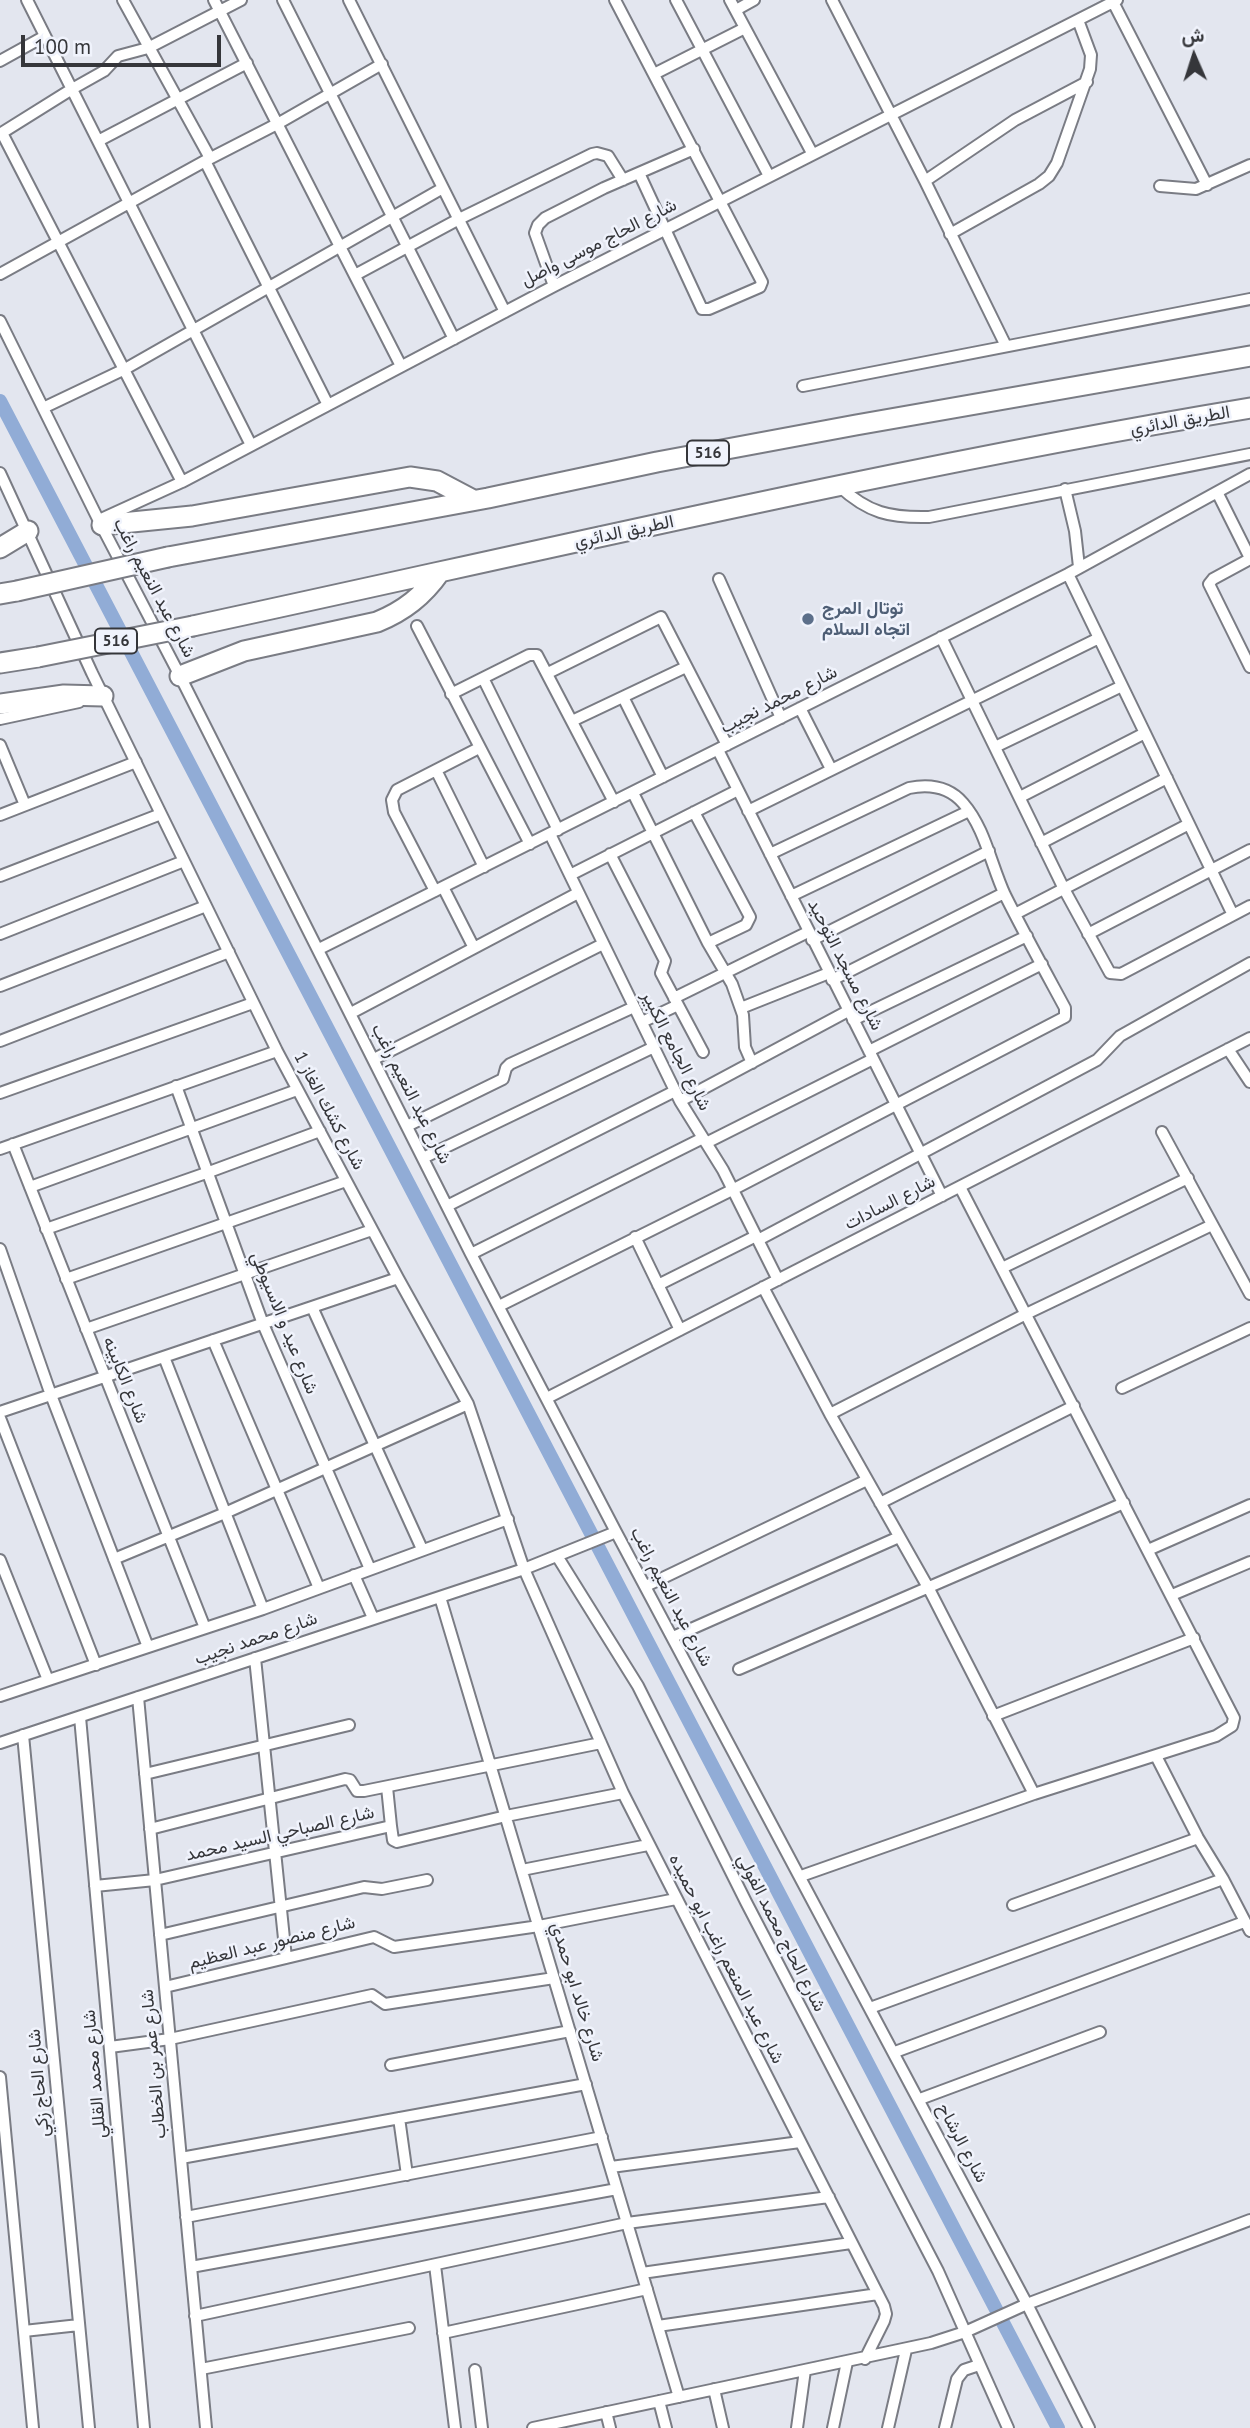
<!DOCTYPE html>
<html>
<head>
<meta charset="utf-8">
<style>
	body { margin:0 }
	#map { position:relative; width:1250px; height:2428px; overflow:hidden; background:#e3e6ef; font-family:"PT Sans",Vazirmatn,sans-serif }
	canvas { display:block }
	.north { position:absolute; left:1159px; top:21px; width:70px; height:70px; -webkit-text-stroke:5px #f0f3fc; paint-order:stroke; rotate:357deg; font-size:19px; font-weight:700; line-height:28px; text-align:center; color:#35363a }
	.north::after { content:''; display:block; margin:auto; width:24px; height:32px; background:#35363a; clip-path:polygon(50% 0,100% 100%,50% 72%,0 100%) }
	.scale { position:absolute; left:21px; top:35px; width:200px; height:32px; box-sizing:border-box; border:4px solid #35363a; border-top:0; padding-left:9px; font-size:21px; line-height:24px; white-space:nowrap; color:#35363a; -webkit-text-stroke:5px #f0f3fc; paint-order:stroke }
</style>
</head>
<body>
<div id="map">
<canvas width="1250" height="2428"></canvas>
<div class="north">ش</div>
<div class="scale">100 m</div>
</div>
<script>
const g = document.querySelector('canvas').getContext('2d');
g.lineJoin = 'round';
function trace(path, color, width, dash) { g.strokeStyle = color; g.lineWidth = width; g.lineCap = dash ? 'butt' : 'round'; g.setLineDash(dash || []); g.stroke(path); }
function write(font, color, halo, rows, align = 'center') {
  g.font = font + ' "PT Sans",Vazirmatn,sans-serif'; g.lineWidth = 5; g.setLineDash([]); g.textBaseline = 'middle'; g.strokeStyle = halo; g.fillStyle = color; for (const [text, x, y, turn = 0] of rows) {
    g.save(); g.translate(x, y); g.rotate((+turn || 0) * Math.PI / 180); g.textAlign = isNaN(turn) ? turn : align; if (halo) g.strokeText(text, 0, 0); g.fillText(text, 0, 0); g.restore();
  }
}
trace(new Path2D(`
	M 0,401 L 1058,2428`), '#91acd6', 14);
const street = new Path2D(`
	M 27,0 L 251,445
	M 123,0 L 210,158
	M 214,0 L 401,366
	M 283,0 L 454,339
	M 349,0 L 505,312
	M 615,0 L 762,282 L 760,287 L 709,309 L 702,309 L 639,173
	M 676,0 L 769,176
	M 730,0 L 812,153
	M 832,0 L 925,181 L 1006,346
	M 1113,2 L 1207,185
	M 736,10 L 754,0
	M 0,61 L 45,36
	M 654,74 L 745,28
	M 2,133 L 182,482
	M 0,134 L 72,89 L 104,71 L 118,56 L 148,48 L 241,0
	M 98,141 L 247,63
	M 205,161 L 328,405
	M 925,181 L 1015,120 L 1087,82
	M 1160,186 L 1196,189 L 1250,165
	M 950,234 L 1039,184 L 1049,176 L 1057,163 L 1090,69 L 1091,55 L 1078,20
	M 0,274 L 205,161 L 279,123 L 382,64
	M 355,275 L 459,219 L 592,154 L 597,153 L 608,156 L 623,180
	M 554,286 L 535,233 L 538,225 L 545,218 L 604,188 L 694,149
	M 0,321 L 99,521 L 180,676 L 471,1254 L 616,1532 L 1027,2304 L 1089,2428
	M 803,386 L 1250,299
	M 43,408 L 125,369 L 443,188
	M 0,473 L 92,673 L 277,1051 L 398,1278 L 468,1404 L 524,1569 L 623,1793 L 884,2306 L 886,2314 L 884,2321 L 865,2359
	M 839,486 C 868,513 890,518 929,517 L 1250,454
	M 1065,489 L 1075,531 L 1079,567
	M 1217,492 L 1250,558
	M 101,519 L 182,482 L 554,286 L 1117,0
	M 1250,559 L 1213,579 L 1209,584 L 1250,667
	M 1068,574 L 1233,915
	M 719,579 L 781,718
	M 417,626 L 530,844
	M 941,637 L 1064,889 L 1110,973 L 1121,974 L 1250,906
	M 548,673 L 661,617 L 727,745
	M 483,678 L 558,830
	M 451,694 L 529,655 L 537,655 L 614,802
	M 623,697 L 663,777
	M 800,708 L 831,769
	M 0,719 L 79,702
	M 572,721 L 686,667
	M 0,745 L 25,805
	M 995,747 L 1122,686
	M 718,750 L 942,1196
	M 436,770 L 484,867
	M 633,793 L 708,943 L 732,984 L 743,1015 L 745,1047 L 752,1063
	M 1020,797 L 1145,733
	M 748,811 L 1099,638
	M 694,812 L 750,917 L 746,925 L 708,943
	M 0,815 L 136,762
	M 550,834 L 680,1101 L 723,1170 L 778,1280
	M 1041,843 L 1167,778
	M 610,854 L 665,961 L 661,973 L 703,1052
	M 570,875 L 738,790
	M 0,876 L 161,814
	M 443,887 L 474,948
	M 435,891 L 394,812 L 392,800 L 397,790 L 479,748
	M 791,896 L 969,811
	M 1015,914 L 1189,824
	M 0,934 L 184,861
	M 1088,934 L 1250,850
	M 812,940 L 989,851
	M 319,949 L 1068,574 L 1250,474
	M 832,980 L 1004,893
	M 0,986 L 206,906
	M 674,998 L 808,932
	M 741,1008 L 829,973
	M 351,1013 L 578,893
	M 853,1020 L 1027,936
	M 642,1022 L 678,1005
	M 0,1041 L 229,952
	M 1228,1049 L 1250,1082
	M 869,1051 L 1042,964
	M 374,1059 L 603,944
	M 176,1086 L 263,1324 L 370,1569
	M 0,1093 L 253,1003
	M 680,1101 L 848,1011
	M 407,1126 L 503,1079 L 506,1068 L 510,1064 L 634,1007
	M 1162,1132 L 1250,1294
	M 706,1143 L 873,1059
	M 13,1144 L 205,1628
	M 0,1149 L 277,1051
	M 423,1158 L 654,1047
	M 30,1187 L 297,1090
	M 447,1206 L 675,1091
	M 46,1229 L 209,1172 L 320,1131
	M 635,1237 L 680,1330
	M 758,1240 L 1097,1060 L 1120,1036 L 1250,963
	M 0,1249 L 51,1395 L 148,1647
	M 471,1254 L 703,1138
	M 1002,1268 L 1188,1178
	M 66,1279 L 346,1181
	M 658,1285 L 756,1236
	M 763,1287 L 830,1414 L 929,1589 L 1034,1794
	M 499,1306 L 734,1189 L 1065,1017 L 1065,1008 C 1045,971 1024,933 1005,895 C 991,865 985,828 963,803 C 949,787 929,784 909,788 L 770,854
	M 312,1307 L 422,1549
	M 86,1329 L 372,1230
	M 213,1340 L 319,1588
	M 164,1357 L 263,1609
	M 1122,1388 L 1250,1328
	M 547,1398 L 1250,1038
	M 0,1412 L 398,1278
	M 830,1414 L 1026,1314 L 1212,1225
	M 0,1418 L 96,1665
	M 880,1503 L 1074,1406
	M 1148,1550 L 1250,1505
	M 557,1556 L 638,1686 L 746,1902 L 938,2271 L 1008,2428
	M 114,1559 L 225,1513 L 468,1404
	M 0,1560 L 48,1680
	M 354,1575 L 373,1618
	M 646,1586 L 867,1480
	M 1172,1595 L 1250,1562
	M 440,1597 L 679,2397
	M 673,1637 L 899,1537
	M 255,1658 L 286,1958
	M 739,1669 L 1124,1503
	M 0,1696 L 263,1609 L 508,1519
	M 138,1697 L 206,2428
	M 993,1716 L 1194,1638
	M 80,1717 L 144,2428
	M 23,1735 L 89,2428
	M 0,1743 L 524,1569 L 616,1532
	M 1156,1756 L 1198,1838 L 1223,1879 L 1250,1931
	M 145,1774 L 349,1725
	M 387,1787 L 391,1826
	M 150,1829 L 345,1779 L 350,1780 L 357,1791 L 364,1791 L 601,1743
	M 522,1870 L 648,1845
	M 801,1876 L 1034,1794 L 1216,1736 L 1232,1726 L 1234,1718 L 960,1187
	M 95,1886 L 155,1880 L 391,1826 L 393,1840 L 397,1842 L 506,1816 L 623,1793
	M 1013,1905 L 1198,1838
	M 160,1935 L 364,1887 L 382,1889 L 427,1880
	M 165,1987 L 374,1937 L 394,1947 L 539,1926 L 676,1899
	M 870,2008 L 1223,1879
	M 110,2047 L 170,2039 L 372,1995 L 385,2004 L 554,1978
	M 895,2052 L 1244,1922
	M 391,2065 L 570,2031
	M 0,2077 L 33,2428
	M 920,2099 L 1100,2032
	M 399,2118 L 407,2175
	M 181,2158 L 586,2084
	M 611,2167 L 800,2142
	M 186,2217 L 602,2137
	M 435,2265 L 455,2428
	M 191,2267 L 617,2189
	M 642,2273 L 851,2243
	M 195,2316 L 627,2223 L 829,2197
	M 658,2326 L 878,2294
	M 24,2331 L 79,2325
	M 443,2333 L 647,2289
	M 201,2369 L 409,2328
	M 475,2370 L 482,2428
	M 714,2389 L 723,2428
	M 659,2401 L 666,2428
	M 606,2412 L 610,2428
	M 533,2428 L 931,2343 L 965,2332 L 1027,2304 L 1250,2220
	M 797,2428 L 805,2370
	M 833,2428 L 847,2362
	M 888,2428 L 906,2350
	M 945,2428 L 957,2379 L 964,2370 L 979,2365`);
const highway = new Path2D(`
	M 102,525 L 192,516 L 410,477 L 437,481 L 473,500
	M 0,548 L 28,531
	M 168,557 L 488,498 L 657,462 L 856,425 L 1250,356
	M 0,594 L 17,591
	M 193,626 C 545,550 895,467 1250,408
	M 0,663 L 38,657
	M 180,676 L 244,651 L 377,622 C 404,611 423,596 440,572
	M 0,704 L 64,695 L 103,696`);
trace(street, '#7a7c84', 14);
trace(highway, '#7a7c84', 23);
trace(street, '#fff', 10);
trace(highway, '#fff', 19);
const highwayBridge = new Path2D(`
	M 17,591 L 168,557
	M 38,657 L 193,626`);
trace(highwayBridge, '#7a7c84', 23, []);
trace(highwayBridge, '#fff', 19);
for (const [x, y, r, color] of [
	[808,619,7,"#5c6f8a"]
]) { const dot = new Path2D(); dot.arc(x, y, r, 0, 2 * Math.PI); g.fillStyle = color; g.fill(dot); trace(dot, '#f0f3fc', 2.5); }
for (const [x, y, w] of [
	[708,453,42],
	[116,641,42]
]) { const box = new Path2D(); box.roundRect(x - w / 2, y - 12.5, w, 25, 5); g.fillStyle = '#f0f3fc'; g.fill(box); trace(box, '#35363a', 2); }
write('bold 16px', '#35363a', null, [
	["516",708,453],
	["516",116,641]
]);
write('18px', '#35363a', '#f0f3fc', [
	["شارع الحاج موسى واصل",599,243,-27],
	["الطريق الدائري",1180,421,-10],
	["الطريق الدائري",624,532,-12],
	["شارع عبد النعيم راغب",154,588,62],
	["شارع محمد نجيب",779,700,-27],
	["شارع مسجد التوحيد",845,965,63],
	["شارع الجامع الكبير",676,1051,63],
	["شارع عبد النعيم راغب",411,1094,63],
	["شارع كشك الغاز 1",329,1111,62],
	["شارع السادات",890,1203,-27],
	["شارع عيد و الاسيوطي",284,1323,68],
	["شارع الكابينه",125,1380,68],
	["شارع عبد النعيم راغب",671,1597,62],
	["شارع محمد نجيب",256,1639,-19],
	["شارع الصباحي السيد محمد",280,1834,-13],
	["شارع الحاج محمد الفولي",781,1933,63],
	["شارع منصور عبد العظيم",272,1943,-14],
	["شارع عبد المنعم راغب ابو حميده",726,1959,63],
	["شارع خالد ابو حمدي",577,1992,73],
	["شارع عمر بن الخطاب",154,2064,-95],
	["شارع محمد القللي",95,2074,-95],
	["شارع الحاج زكي",39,2083,-95],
	["شارع الرشاح",962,2143,62]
]);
write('bold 18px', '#4e5e75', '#f0f3fc', [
	["توتال المرج",822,609],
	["اتجاه السلام",822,630]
], 'left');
</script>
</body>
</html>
